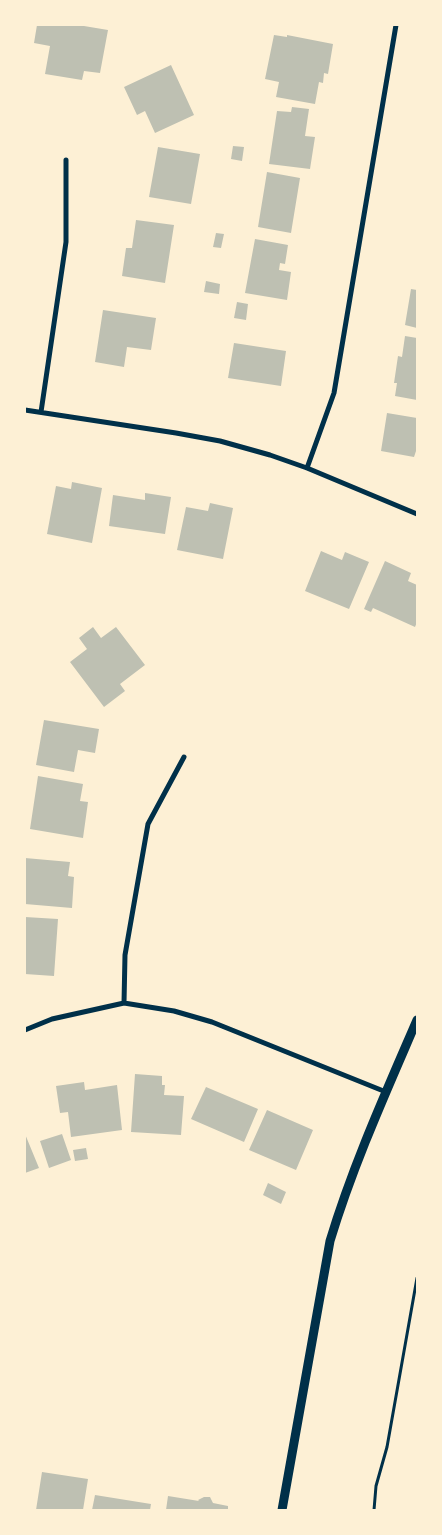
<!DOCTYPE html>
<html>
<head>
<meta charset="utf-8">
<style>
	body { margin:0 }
	#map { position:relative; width:442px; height:1535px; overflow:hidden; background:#fdf0d5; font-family:Mulish,sans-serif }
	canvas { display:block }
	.frame { position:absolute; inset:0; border:26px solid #fdf0d5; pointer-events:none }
</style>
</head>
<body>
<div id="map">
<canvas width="442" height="1535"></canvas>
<div class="frame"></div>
</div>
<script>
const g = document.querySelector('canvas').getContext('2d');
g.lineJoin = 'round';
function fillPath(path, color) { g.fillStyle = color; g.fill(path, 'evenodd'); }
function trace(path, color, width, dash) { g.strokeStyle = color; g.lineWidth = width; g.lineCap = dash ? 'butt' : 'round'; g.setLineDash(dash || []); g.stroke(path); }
fillPath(new Path2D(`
	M 37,25 L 78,25 L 108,30 L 100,73 L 84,71 L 82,80 L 45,74 L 50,46 L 34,43 Z
	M 274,35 L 287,37 L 287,35 L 333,44 L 328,74 L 324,73 L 323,83 L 319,82 L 315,104 L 276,97 L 279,82 L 265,79 Z
	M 171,65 L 194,115 L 155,133 L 145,111 L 137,115 L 124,87 Z
	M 292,107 L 309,109 L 305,136 L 315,137 L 310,169 L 269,164 L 277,111 L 291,112 Z
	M 233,146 L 244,147 L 242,161 L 231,159 Z
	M 158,147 L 200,154 L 191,204 L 149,197 Z
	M 267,172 L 300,178 L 291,233 L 258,227 Z
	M 136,220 L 174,225 L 165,283 L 122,276 L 126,248 L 132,248 Z
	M 216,233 L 224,234 L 221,248 L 213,247 Z
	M 255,239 L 288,245 L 285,264 L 280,263 L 279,270 L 291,272 L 287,300 L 245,293 Z
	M 206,281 L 220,284 L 219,294 L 204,292 Z
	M 411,289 L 417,290 L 417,328 L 405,325 Z
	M 237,302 L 248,304 L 246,320 L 234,318 Z
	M 103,310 L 156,318 L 151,350 L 127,347 L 124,367 L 95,362 Z
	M 405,336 L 417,338 L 417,400 L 395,396 L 397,383 L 394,383 L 398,356 L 402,357 Z
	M 234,343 L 286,351 L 281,386 L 228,378 Z
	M 387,413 L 417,418 L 417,448 L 414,457 L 381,451 Z
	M 72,482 L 102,488 L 92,543 L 47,534 L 56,486 L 71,489 Z
	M 145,493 L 171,497 L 165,534 L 109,526 L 113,495 L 145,500 Z
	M 210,503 L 233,508 L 223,559 L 177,550 L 186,507 L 208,511 Z
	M 321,551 L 342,560 L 345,552 L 369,562 L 349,609 L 305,591 Z
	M 385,561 L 411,573 L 408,581 L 417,585 L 417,622 L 415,627 L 373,608 L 371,612 L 364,609 Z
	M 93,627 L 101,638 L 116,627 L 145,665 L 120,684 L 125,691 L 104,707 L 70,662 L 87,649 L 79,638 Z
	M 44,720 L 99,729 L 95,753 L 78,750 L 74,772 L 36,765 Z
	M 38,776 L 83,784 L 80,801 L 88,802 L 83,838 L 30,829 Z
	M 25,858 L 70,862 L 68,876 L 74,877 L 72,908 L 25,904 Z
	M 25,917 L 58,919 L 54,976 L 25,974 Z
	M 135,1074 L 162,1076 L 162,1085 L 165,1085 L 164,1095 L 184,1096 L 181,1135 L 131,1132 Z
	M 84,1082 L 85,1090 L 117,1085 L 122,1130 L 71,1137 L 68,1112 L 60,1113 L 56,1086 Z
	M 206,1087 L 258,1109 L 244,1142 L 191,1119 Z
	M 267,1110 L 313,1130 L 296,1170 L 249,1150 Z
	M 25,1134 L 39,1168 L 25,1173 Z
	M 62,1134 L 71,1160 L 49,1168 L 40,1141 Z
	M 86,1148 L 88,1159 L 75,1161 L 73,1150 Z
	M 268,1183 L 286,1192 L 281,1204 L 263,1195 Z
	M 42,1472 L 88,1479 L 83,1510 L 36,1510 Z
	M 95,1495 L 151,1504 L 150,1510 L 92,1510 Z
	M 168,1496 L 199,1501 L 198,1500 L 204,1497 L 210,1497 L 213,1503 L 228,1506 L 228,1510 L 166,1510 Z`), '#bec0b2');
trace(new Path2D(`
	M 374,1510 L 376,1486 L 387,1447 L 417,1278`), '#003049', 3);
trace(new Path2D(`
	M 25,410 L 176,433 L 220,441 L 270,455 L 307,468 L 417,514
	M 41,412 L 66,242 L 66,160
	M 307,468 L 334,393 L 396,25
	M 124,1003 L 125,955 L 148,824 L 184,757
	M 25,1030 L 52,1019 L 124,1003 L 174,1011 L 212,1022 L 386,1092`), '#003049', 5);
trace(new Path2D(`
	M 282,1510 L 330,1241 C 353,1165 386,1092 417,1020`), '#003049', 9);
</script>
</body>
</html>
